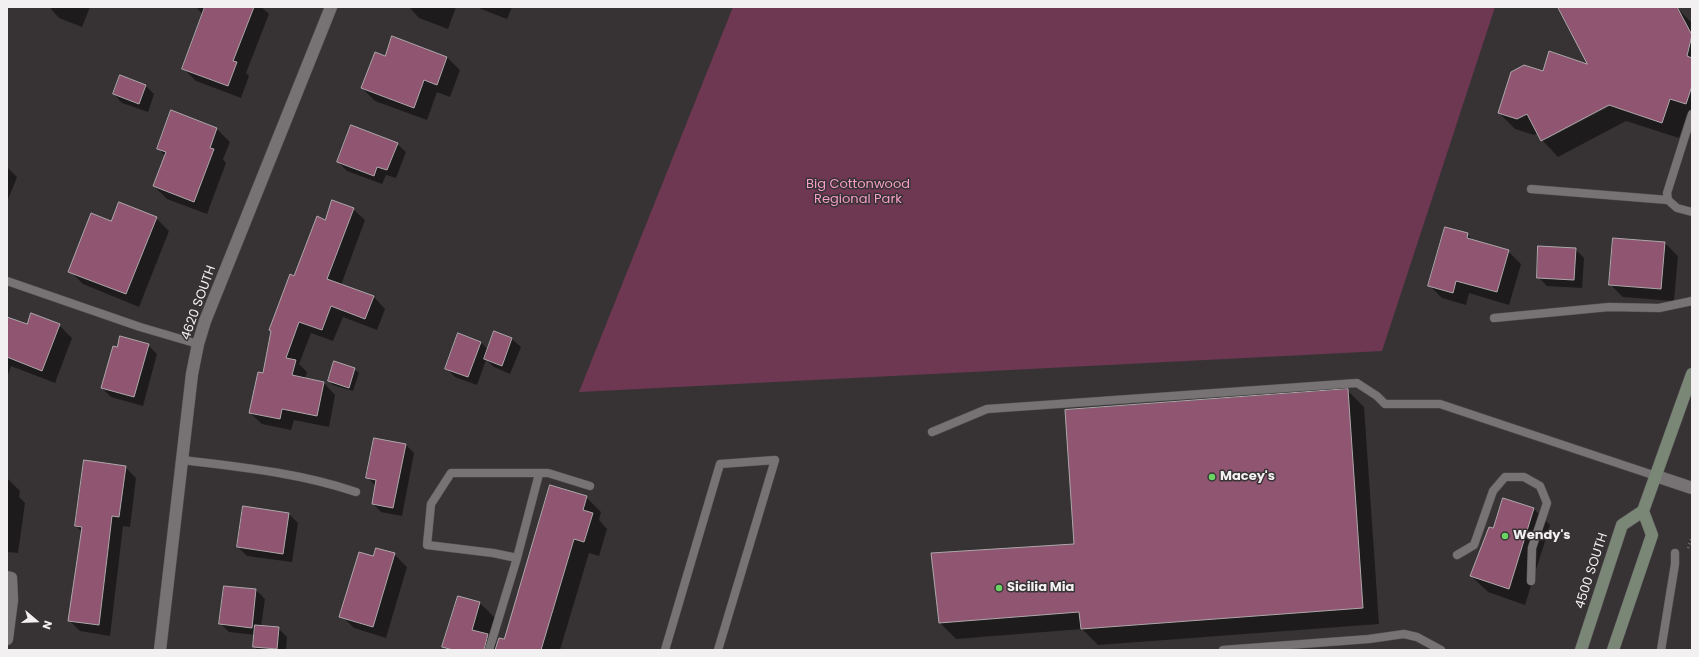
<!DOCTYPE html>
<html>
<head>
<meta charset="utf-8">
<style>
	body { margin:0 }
	#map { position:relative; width:1699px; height:657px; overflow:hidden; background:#373335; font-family:Poppins,sans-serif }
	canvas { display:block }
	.frame { position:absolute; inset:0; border:8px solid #f3f0f1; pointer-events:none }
	.north { position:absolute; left:16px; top:601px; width:40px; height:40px; -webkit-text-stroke:3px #373335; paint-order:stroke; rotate:109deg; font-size:11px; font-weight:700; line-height:16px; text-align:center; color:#f3f0f1 }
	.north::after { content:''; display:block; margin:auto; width:14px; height:18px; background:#f3f0f1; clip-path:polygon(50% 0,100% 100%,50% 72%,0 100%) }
</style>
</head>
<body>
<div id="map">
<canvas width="1699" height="657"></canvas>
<div class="frame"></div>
<div class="north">N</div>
</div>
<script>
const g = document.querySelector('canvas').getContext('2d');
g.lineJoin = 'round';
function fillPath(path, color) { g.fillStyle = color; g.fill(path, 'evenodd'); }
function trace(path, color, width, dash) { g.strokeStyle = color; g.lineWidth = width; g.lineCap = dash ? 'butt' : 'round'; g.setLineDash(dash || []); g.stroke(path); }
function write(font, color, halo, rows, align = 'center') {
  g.font = font + ' Poppins,sans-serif'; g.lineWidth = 3; g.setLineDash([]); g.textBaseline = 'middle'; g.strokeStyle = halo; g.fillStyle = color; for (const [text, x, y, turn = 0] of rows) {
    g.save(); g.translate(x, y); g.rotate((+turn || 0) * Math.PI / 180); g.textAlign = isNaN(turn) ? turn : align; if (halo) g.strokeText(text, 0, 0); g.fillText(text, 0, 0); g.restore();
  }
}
fillPath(new Path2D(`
	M 733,7 L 1495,7 L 1382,351 L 579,392 Z`), '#6e3853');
fillPath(new Path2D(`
	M 52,7 L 90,7 L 82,27 L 59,18 L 51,9 Z
	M 196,7 L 261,7 L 269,14 L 246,73 L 249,76 L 241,98 L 196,81 L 183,68 L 203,15 Z
	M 409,7 L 456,7 L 448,29 L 419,18 Z
	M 476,7 L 512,7 L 507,19 Z
	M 1559,7 L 1674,7 L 1677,8 L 1692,23 L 1692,116 L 1687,114 L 1679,138 L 1626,121 L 1558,157 L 1542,140 L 1538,133 L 1534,135 L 1515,129 L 1499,113 L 1543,73 L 1589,66 ZM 1613,102 L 1614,104 L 1547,139 L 1547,137 Z
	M 393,37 L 447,57 L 460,70 L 450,97 L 437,92 L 427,120 L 375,101 L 362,88 L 385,57 Z
	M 145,85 L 154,94 L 148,112 L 122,103 L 114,94 Z
	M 172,112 L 217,129 L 230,142 L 223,159 L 226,163 L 207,214 L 167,199 L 154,186 L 165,156 L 158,148 Z
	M 397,144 L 406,152 L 396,178 L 386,175 L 382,184 L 347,171 L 338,162 Z
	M 7,167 L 17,177 L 7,202 Z
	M 353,209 L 365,220 L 341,285 L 374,297 L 385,309 L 377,330 L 343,317 L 333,341 L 311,333 L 299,364 L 307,372 L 305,379 L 324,383 L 335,395 L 329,427 L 294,420 L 291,430 L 262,424 L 250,413 L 295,277 L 326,221 Z
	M 156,218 L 169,231 L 139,307 L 83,284 L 70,271 Z
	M 1467,234 L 1474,241 L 1508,251 L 1521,264 L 1509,305 L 1469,293 L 1466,305 L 1442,298 L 1429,285 Z
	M 1665,243 L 1678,256 L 1674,301 L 1623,297 L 1610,284 Z
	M 1575,249 L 1584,258 L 1582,288 L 1547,286 L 1538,277 Z
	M 7,323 L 59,325 L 72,338 L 55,383 L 11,366 L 7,378 Z
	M 495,332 L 512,339 L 521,347 L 510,374 L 494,367 L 486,360 L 477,385 L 455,377 L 446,368 L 481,342 L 488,350 Z
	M 148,345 L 157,354 L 143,406 L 111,397 L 102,388 L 118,348 Z
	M 354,369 L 359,373 L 353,391 L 333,385 L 329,381 Z
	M 1347,390 L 1364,407 L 1379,624 L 1098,645 L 1082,629 L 956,639 L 940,623 Z
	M 406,445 L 414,453 L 402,516 L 381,512 L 373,504 L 376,486 L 367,477 Z
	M 125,467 L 136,478 L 130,527 L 123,526 L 110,636 L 80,631 L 69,620 L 82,532 L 76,526 Z
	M 7,478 L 20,491 L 19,497 L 25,503 L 18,553 L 7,552 Z
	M 586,497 L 601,512 L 599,520 L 607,529 L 599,556 L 589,553 L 560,650 L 447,650 L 443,646 L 459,597 L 480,603 L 495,618 L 489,637 L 497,645 L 505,641 Z
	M 244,507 L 289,514 L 298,523 L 292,562 L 247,556 L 238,547 Z
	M 1534,509 L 1550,525 L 1525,605 L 1488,592 L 1471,576 L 1493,529 Z
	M 394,554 L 407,567 L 386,638 L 354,628 L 341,615 L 374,557 Z
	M 225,587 L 256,590 L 265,599 L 261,626 L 278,628 L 287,637 L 286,650 L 257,650 L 254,646 L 255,635 L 229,632 L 220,623 Z`), '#0007');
const building = new Path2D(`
	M 205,7 L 254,7 L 233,61 L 237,62 L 228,86 L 182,69 Z
	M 1558,7 L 1677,7 L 1692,35 L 1687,56 L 1692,58 L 1692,86 L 1686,104 L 1670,99 L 1662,123 L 1609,105 L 1541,141 L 1527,114 L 1517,119 L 1498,113 L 1511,72 L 1524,65 L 1543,71 L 1549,51 L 1587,64 Z
	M 392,36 L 447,57 L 437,85 L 424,80 L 414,108 L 361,88 L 375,52 L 385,56 Z
	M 120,75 L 146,85 L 139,104 L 113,94 Z
	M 171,110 L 217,128 L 210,148 L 214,149 L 194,202 L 153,186 L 166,152 L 157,149 Z
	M 351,125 L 398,143 L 387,170 L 377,167 L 374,176 L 337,162 Z
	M 332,200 L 354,208 L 327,279 L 374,296 L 365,319 L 331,306 L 322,330 L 299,322 L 286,358 L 296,360 L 292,375 L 324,382 L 317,416 L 282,409 L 280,419 L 249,413 L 258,372 L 263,373 L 271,331 L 269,330 L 290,274 L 294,276 L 317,216 L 325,220 Z
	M 119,202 L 157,217 L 126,294 L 68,272 L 91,213 L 111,221 Z
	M 1445,227 L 1468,233 L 1467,238 L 1509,250 L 1497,292 L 1456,281 L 1453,293 L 1428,286 Z
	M 1613,238 L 1665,242 L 1661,289 L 1609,285 Z
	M 1538,246 L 1576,248 L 1574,280 L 1537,278 Z
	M 31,313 L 60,324 L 42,371 L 7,357 L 7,317 L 27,324 Z
	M 494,331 L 512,338 L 502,366 L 484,359 Z
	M 458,333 L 481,342 L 468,377 L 445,369 Z
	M 120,336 L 149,344 L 134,397 L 101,388 L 113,346 L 117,347 Z
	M 334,361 L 355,368 L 349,388 L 328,381 Z
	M 1348,389 L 1363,608 L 1081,629 L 1079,612 L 939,623 L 931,553 L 1074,544 L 1065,410 Z
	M 374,438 L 406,444 L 393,508 L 372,504 L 376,480 L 366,478 Z
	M 84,460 L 126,466 L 119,517 L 112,516 L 99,625 L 68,621 L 82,527 L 75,526 Z
	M 550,485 L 587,496 L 583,510 L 593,513 L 584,542 L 574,539 L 541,650 L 495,650 L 499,638 L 504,639 Z
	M 1503,498 L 1534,508 L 1509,589 L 1470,576 L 1489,527 L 1493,528 Z
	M 243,506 L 289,513 L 283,554 L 237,547 Z
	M 376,548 L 395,553 L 373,627 L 339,617 L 359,552 L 373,556 Z
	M 224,586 L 256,589 L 252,628 L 219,624 Z
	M 458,596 L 480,602 L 472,630 L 488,634 L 484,650 L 453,650 L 442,647 Z
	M 255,625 L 279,627 L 277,649 L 253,647 Z`);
fillPath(building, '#8f5571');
trace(building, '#ada8aa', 1);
const lane = new Path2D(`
	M 1692,114 L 1667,193 L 1668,200 L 1677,208 L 1692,212
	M 1531,189 L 1668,200
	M 7,281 L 140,327 L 198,344
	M 1494,318 L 1609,307 L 1659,308 L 1692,301
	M 932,432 L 987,409 L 1357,383 L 1377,396 L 1385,404 L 1440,404 L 1656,476
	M 182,460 C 241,467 300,473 356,492
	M 1457,555 L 1474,545 L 1493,491 L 1505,477 L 1524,477 L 1540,486 L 1547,503 L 1532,548 L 1531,581
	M 517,558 L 539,474
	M 489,650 L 517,558 L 493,553 L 427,545 L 431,504 L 451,473 L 548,473 L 590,486
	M 665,650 L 720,464 L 775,460 L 718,650
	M 1223,650 L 1369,639 L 1404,634 L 1417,637 L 1441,650
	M 1661,650 L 1675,564 L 1675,553`);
const street = new Path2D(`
	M 1656,476 L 1692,488
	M 7,577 L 11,578 L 12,600 L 7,639
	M 160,650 L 192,374 L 198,344 L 205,321 L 331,7`);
const secondary = new Path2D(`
	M 1581,650 L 1622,525 L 1643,511 L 1692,374
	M 1613,650 L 1652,535 L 1643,511`);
trace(lane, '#555254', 9);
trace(street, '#555254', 13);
trace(secondary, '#555254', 13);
trace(new Path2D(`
	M 1688,548 L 1692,537`), '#7a7778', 2.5, [1, 3]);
trace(lane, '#777374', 8);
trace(street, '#777374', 12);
trace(secondary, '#7a8776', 12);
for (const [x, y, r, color] of [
	[1212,477,4,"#6bd363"],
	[1505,536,4,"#6bd363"],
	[999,588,4,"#6bd363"]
]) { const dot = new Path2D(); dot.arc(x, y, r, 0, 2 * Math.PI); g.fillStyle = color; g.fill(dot); trace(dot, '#373335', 1.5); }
write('13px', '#f69ec8', '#373335', [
	["Big Cottonwood",858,185],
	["Regional Park",858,200]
]);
write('13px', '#f3f0f1', '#373335', [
	["4620 SOUTH",199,303,-70],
	["4500 SOUTH",1592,571,-72]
]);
write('bold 13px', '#f3f0f1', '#373335', [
	["Macey's",1220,477],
	["Wendy's",1513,536],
	["Sicilia Mia",1007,588]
], 'left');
</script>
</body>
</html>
